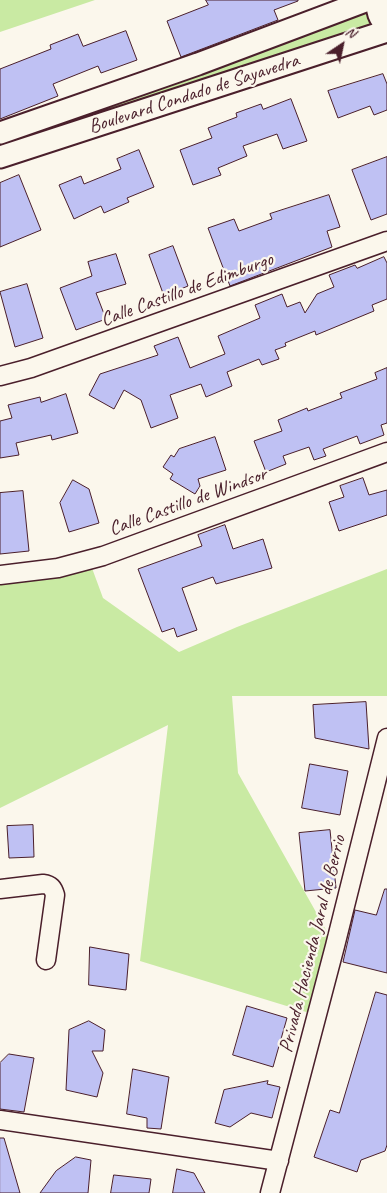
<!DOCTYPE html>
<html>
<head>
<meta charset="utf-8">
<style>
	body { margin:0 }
	#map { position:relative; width:387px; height:1193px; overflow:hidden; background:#fbf7ec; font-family:Caveat,sans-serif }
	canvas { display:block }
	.north { position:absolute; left:317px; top:20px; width:50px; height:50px; -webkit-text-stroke:4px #fbf7ec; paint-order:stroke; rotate:34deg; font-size:14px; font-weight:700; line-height:20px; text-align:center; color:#4a1f2b }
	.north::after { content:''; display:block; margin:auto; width:18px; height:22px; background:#4a1f2b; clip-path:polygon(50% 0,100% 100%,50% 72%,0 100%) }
</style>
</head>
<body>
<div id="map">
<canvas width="387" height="1193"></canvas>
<div class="north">N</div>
</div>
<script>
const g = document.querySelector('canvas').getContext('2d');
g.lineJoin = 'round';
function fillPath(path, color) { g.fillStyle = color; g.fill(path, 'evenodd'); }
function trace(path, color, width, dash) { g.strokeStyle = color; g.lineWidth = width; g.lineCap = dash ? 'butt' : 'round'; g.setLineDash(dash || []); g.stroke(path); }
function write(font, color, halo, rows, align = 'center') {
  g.font = font + ' Caveat,sans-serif'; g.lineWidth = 4.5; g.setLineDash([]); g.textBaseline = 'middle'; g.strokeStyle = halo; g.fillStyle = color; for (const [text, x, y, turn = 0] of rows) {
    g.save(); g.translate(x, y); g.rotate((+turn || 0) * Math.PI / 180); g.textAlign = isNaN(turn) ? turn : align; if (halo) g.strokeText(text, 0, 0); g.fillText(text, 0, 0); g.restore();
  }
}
fillPath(new Path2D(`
	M 0,0 L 95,0 L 0,32 Z
	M 368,0 L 387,31 L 0,157 L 0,133 Z
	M 89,560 L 103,598 L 179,652 L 237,627 L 387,569 L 387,696 L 232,696 L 238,773 L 335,946 L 316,1015 L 140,961 L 168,725 L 0,808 L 0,575 Z`), '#c9eaa3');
const building = new Path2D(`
	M 206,0 L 298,0 L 298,1 L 274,10 L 278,20 L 181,57 L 167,21 L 208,5 Z
	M 126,31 L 137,60 L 101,73 L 98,66 L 53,84 L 58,96 L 0,119 L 0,69 L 51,49 L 50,45 L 78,34 L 83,46 Z
	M 383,74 L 387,84 L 387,110 L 374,115 L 370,106 L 338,118 L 328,91 Z
	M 291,99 L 307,141 L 283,149 L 277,134 L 243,146 L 247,156 L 218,168 L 221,175 L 193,185 L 180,150 L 212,138 L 208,128 L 237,117 L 236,113 L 261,104 L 263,109 Z
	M 139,150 L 154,187 L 127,198 L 129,202 L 104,213 L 101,206 L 74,219 L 59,185 L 81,176 L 84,184 L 121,169 L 117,159 Z
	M 387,157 L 387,214 L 371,220 L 352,170 Z
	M 19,175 L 41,230 L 0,247 L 0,183 Z
	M 329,195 L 340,227 L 327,231 L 332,247 L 230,286 L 208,228 L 234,219 L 239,231 L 272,219 L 270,214 Z
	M 173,246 L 188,286 L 164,296 L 149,255 Z
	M 116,254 L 126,284 L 96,293 L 106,319 L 76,330 L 60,288 L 92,276 L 88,262 Z
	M 384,257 L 387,263 L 387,299 L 372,305 L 374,311 L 316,335 L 315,331 L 285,343 L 286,346 L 275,350 L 279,359 L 262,365 L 259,359 L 227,372 L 232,386 L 206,397 L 201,384 L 170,395 L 178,418 L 151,428 L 141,400 L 124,390 L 114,409 L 89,395 L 100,374 L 158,355 L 154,346 L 178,337 L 190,368 L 225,354 L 218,336 L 260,318 L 255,305 L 282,294 L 287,307 L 300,302 L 305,313 L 317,294 L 334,287 L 329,275 L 355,265 L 357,268 Z
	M 27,284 L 43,338 L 15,347 L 0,292 Z
	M 387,368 L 387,423 L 381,425 L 384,435 L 360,444 L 357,436 L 323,449 L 326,456 L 314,460 L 309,447 L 283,456 L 286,464 L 266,472 L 254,441 L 282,431 L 278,420 L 307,408 L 308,411 L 342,398 L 340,393 L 377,379 L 375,373 Z
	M 66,394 L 78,433 L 52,440 L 51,435 L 16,443 L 19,455 L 0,458 L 0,421 L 12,418 L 8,405 L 40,397 L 41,402 Z
	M 215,437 L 226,470 L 198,479 L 200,486 L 195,494 L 170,479 L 173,474 L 163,467 L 171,455 L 174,457 L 179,449 Z
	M 363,478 L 369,495 L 387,490 L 387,515 L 339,531 L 329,502 L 344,497 L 340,486 Z
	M 73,480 L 89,489 L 99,523 L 69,532 L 60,503 Z
	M 23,491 L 29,551 L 0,554 L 0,493 Z
	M 225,525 L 233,549 L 263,539 L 272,568 L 216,584 L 213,577 L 182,588 L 197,630 L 177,637 L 174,628 L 162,632 L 138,569 L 202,546 L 198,535 Z
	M 366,702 L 369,749 L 315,738 L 313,705 Z
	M 310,764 L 348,771 L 340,815 L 302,808 Z
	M 33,825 L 34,857 L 9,858 L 7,826 Z
	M 330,830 L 336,888 L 305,891 L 299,833 Z
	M 385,889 L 387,889 L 387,973 L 343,962 L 355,910 L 376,915 Z
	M 90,947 L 129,954 L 126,990 L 89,985 Z
	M 376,992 L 387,995 L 387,1145 L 385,1151 L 361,1160 L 357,1172 L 314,1157 L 330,1110 L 339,1113 Z
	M 247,1006 L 287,1018 L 273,1067 L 233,1055 Z
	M 89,1021 L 105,1030 L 103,1051 L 92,1051 L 103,1073 L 97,1097 L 66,1090 L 69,1030 Z
	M 9,1054 L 34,1058 L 24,1112 L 0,1109 L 0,1063 Z
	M 133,1069 L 169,1077 L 161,1129 L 147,1128 L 147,1118 L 127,1114 Z
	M 268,1081 L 267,1084 L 280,1087 L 272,1118 L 251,1113 L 230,1127 L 215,1123 L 224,1090 Z
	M 0,1138 L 4,1138 L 20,1193 L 0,1193 Z
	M 76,1157 L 91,1160 L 88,1193 L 40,1193 L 56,1171 Z
	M 177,1169 L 194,1173 L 205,1193 L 173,1193 Z
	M 114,1175 L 151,1179 L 149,1193 L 111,1193 Z`);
fillPath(building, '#bfc1f3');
trace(building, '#4a1f2b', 1);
const minor = new Path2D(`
	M 0,376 L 31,368 L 387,241
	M 0,575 L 58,568 L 103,556 L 387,452
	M 0,889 L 43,884 C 51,885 53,888 55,895 L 46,960
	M 0,1120 L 279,1161
	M 270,1193 L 335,946 L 387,738`);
const tertiary = new Path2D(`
	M 378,0 C 376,11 379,18 387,26
	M 0,133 L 198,64 L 368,0
	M 0,157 L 387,31`);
trace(minor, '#4a1f2b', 21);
trace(tertiary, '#4a1f2b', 25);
trace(minor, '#fbf7ec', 18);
trace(tertiary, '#fbf7ec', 21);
write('20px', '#4a1f2b', '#fbf7ec', [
	["Boulevard Condado de Sayavedra",194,94,-18],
	["Calle Castillo de Edimburgo",187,290,-20],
	["Calle Castillo de Windsor",188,502,-20],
	["Privada Hacienda Jaral de Berrio",313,944,-76]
]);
</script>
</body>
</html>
